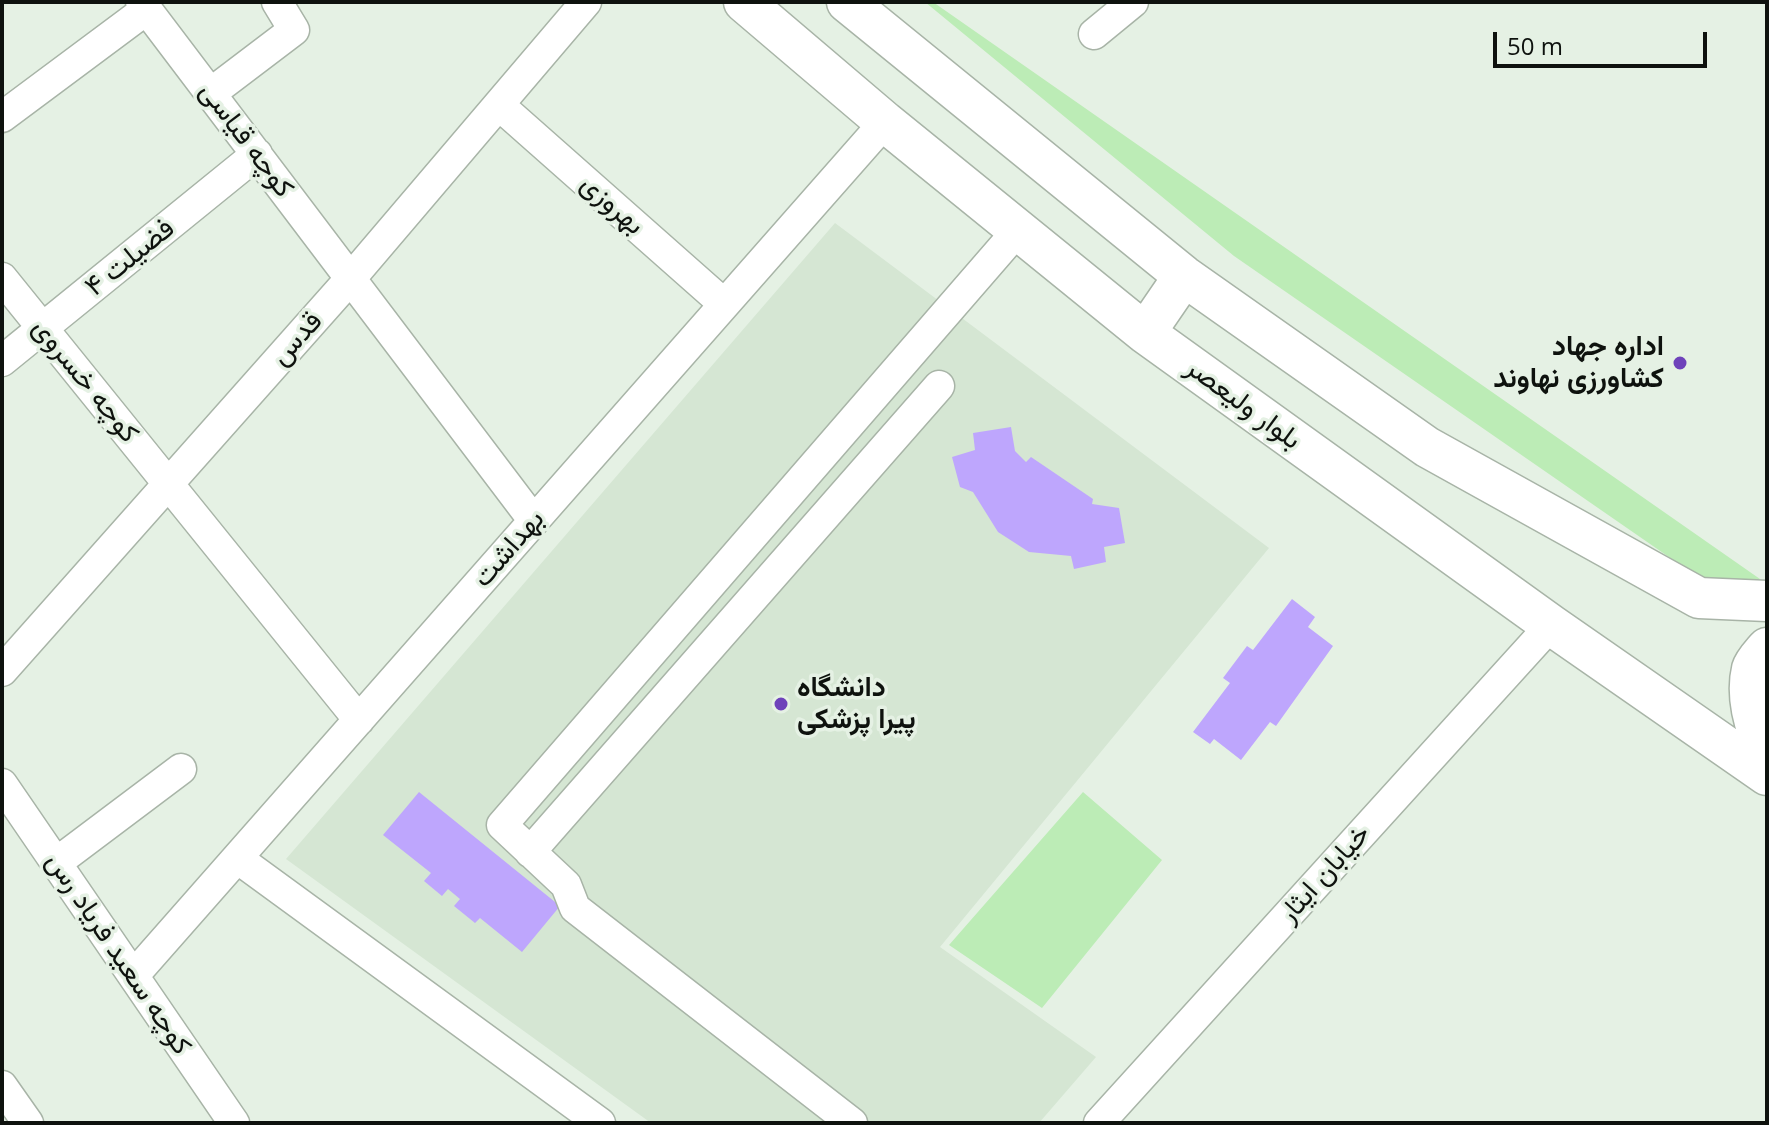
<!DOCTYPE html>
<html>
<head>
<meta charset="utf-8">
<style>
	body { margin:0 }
	#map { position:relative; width:1769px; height:1125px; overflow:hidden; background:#e5f1e4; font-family:"Open Sans",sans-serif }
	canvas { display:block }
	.frame { position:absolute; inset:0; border:4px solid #0e120e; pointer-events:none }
	.scale { position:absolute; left:1493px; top:32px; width:214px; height:36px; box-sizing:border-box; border:4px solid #0e120e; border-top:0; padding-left:10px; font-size:24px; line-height:28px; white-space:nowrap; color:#0e120e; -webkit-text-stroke:6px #e5f1e4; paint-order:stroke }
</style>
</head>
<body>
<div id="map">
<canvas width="1769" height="1125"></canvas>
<div class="frame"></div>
<div class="scale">50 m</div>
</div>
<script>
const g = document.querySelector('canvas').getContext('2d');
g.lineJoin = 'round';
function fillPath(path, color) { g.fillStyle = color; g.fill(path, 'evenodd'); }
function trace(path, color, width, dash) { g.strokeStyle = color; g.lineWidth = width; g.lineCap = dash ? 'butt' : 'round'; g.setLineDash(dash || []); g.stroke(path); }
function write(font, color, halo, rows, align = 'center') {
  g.font = font + ' "Open Sans",Vazirmatn,sans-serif'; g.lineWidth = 7; g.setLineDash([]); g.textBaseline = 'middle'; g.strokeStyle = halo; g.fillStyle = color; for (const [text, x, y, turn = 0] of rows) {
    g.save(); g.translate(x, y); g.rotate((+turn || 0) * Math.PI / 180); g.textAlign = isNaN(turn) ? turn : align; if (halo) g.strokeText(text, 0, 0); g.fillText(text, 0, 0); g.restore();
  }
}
fillPath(new Path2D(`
	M 835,223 L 1269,548 L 940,947 L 1096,1057 L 1039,1123 L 651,1123 L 286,859 Z`), '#d5e6d3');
fillPath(new Path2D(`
	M 925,2 L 933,2 L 1760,579 L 1718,591 L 1234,256 Z
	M 1083,792 L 1162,860 L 1042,1008 L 949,945 Z`), '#bcecb6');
fillPath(new Path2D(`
	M 1011,427 L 1015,451 L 1026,462 L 1031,457 L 1093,499 L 1092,504 L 1119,508 L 1125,543 L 1104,547 L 1106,562 L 1074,569 L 1071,556 L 1029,552 L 998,532 L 973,492 L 960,487 L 952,457 L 975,450 L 973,433 Z
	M 1292,599 L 1315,617 L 1308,627 L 1333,646 L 1276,726 L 1270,722 L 1241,760 L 1214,739 L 1210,744 L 1193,732 L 1230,683 L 1223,678 L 1247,646 L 1253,650 Z
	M 419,792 L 560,906 L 522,952 L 480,918 L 475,923 L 454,906 L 460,899 L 448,889 L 442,896 L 424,881 L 431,873 L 383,835 Z`), '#bea6fd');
const minor = new Path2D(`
	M 141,2 L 534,521
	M 1094,34 L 1133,2
	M 211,93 L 294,30 L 277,2
	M 499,105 L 724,304
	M 2,117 L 147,9
	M 2,278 L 359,720
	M 2,361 L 257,154
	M 2,671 L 351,278 L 586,2
	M 2,784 L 234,1123
	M 530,852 L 939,386
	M 237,858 L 600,1123
	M 56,863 L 181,769
	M 134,975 L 885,122
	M 2,1086 L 28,1123
	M 852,1123 L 575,908 L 566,885 L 502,825 L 1018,230
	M 1099,1123 L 1551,625`);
const major = new Path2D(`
	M 744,2 L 885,122 L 1145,333 L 1551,625 L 1767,775
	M 847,2 L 1184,276 L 1427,447 L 1699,598 L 1767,601
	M 1145,333 L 1184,276
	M 1767,648 C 1762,654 1754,662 1752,669 C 1746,694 1753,728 1767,749`);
trace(minor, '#a8b4a7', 33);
trace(major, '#a8b4a7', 43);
trace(minor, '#fff', 30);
trace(major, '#fff', 40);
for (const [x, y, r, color] of [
	[1680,363,8,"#6e42ba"],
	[781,704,8,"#6e42ba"]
]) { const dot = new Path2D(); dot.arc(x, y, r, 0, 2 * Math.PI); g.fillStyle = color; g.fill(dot); trace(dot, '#e5f1e4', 3); }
write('28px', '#0e120e', '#e5f1e4', [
	["کوچه قیاسی",246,140,53],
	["بهروزی",612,205,42],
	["فضیلت ۴",130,258,-39],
	["قدس",297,339,-48],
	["کوچه خسروی",85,381,51],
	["بلوار ولیعصر",1243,404,36],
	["بهداشت",509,549,-49],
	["خیابان ایثار",1325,874,-48],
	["کوچه سعید فریاد رس",118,954,56]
]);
write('bold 28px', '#0e120e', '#e5f1e4', [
	["اداره جهاد",1664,347],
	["کشاورزی نهاوند",1664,379],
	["دانشگاه",797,688,"left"],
	["پیرا پزشکی",797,720,"left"]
], 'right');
</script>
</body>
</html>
